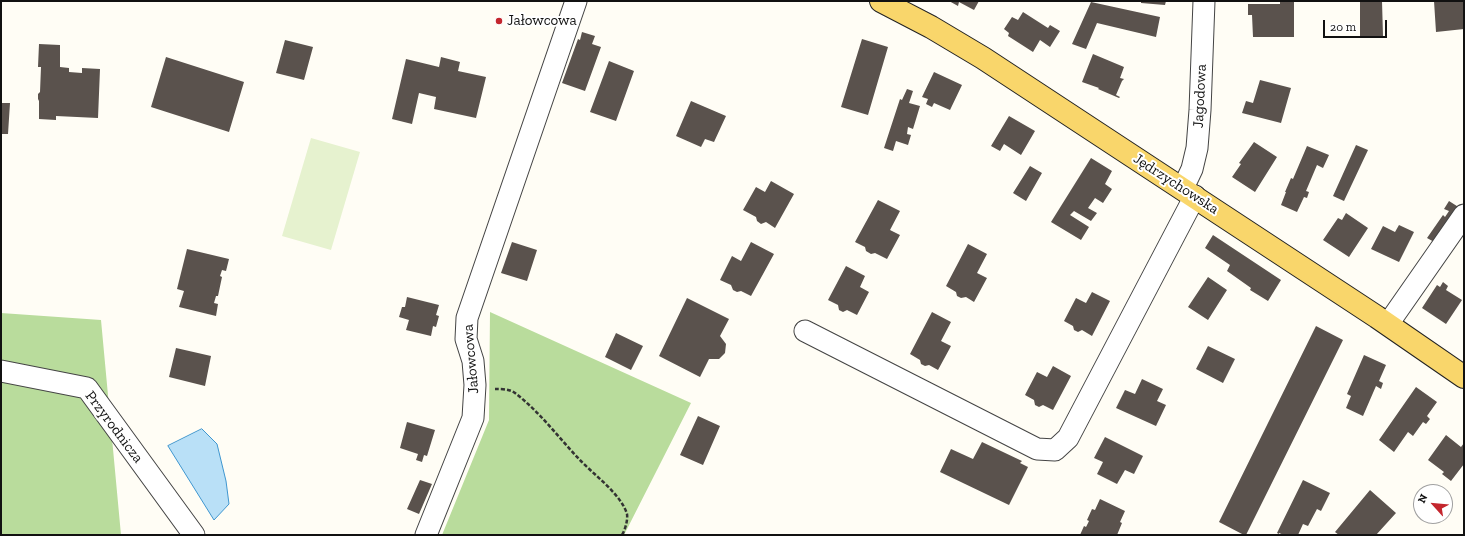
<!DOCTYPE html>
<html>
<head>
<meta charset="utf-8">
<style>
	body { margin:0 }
	#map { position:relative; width:1465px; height:536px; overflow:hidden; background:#fffdf5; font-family:"Zilla Slab",serif }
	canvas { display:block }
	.frame { position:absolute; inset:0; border:2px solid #111; pointer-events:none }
	.north { position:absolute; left:1413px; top:484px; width:40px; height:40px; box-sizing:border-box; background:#fff; border:1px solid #a0a0a0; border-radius:50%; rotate:297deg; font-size:11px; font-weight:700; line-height:16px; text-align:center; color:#111 }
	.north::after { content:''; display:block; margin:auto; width:14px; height:18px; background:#c4262e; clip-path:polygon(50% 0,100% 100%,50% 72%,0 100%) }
	.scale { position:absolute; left:1323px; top:20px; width:64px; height:18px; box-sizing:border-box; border:2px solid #111; border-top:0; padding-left:5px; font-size:12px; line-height:14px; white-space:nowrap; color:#111; -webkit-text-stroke:3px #fff; paint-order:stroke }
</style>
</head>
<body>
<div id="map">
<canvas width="1465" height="536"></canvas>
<div class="frame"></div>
<div class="north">N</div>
<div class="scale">20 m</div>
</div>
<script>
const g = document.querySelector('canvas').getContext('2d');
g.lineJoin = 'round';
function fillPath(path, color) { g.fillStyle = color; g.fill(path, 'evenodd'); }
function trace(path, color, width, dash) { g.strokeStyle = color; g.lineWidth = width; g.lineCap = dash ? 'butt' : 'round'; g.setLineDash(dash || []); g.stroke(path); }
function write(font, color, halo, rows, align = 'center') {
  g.font = font + ' "Zilla Slab",serif'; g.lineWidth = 4; g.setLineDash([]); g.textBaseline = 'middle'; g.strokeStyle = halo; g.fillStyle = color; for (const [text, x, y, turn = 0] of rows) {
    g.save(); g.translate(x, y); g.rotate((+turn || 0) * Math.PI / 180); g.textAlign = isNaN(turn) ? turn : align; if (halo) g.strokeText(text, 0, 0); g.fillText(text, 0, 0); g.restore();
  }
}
fillPath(new Path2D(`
	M 490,312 L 691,403 L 624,535 L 442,535 L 489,420 Z
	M 1,313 L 101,320 L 121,535 L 1,535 Z`), '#b9dc9c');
fillPath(new Path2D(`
	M 311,138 L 360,152 L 331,250 L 282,236 Z`), '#e6f2cf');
const water = new Path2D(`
	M 202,429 L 217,444 L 226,481 L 229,504 L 214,520 L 168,446 Z`);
fillPath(water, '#b9e0f7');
trace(water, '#3f96cf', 1);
fillPath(new Path2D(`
	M 949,1 L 979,1 L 974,10 L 959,2 L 958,6 Z
	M 1141,1 L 1166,1 L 1165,5 L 1141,3 Z
	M 1280,1 L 1294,1 L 1294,37 L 1253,37 L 1252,15 L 1248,15 L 1248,4 L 1280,4 Z
	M 1360,1 L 1382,1 L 1383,36 L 1360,37 Z
	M 1434,1 L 1464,1 L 1464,29 L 1436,32 Z
	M 1091,2 L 1160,17 L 1156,37 L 1097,23 L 1086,49 L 1072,44 Z
	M 1023,12 L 1048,28 L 1050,25 L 1060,31 L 1050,47 L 1040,40 L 1033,52 L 1008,36 L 1009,33 L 1004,29 L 1012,17 L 1018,20 Z
	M 582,32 L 595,36 L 592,44 L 601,47 L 585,91 L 562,83 L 578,39 L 580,40 Z
	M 862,39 L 888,47 L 868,115 L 841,107 Z
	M 285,40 L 313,47 L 304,80 L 276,73 Z
	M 39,44 L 60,45 L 60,67 L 69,68 L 69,72 L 82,73 L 82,68 L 100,69 L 98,118 L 56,116 L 56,120 L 39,119 L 39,101 L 38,99 L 38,94 L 40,92 L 41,67 L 38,67 Z
	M 1093,54 L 1124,67 L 1120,78 L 1124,79 L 1122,81 L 1116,95 L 1120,97 L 1119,98 L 1098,89 L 1099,88 L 1082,82 Z
	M 166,57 L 244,82 L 229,132 L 151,107 Z
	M 441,57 L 460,62 L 458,71 L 486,77 L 476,118 L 434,109 L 436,97 L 419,93 L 412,124 L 392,119 L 406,59 L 439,67 Z
	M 609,61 L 634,71 L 616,121 L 590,112 Z
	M 934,72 L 962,85 L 950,110 L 934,103 L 932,107 L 926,104 L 928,99 L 922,97 Z
	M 1260,80 L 1291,88 L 1281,123 L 1242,113 L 1246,101 L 1253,103 Z
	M 907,89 L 913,91 L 909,103 L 920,106 L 913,129 L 908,127 L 907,134 L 911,135 L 908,145 L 896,141 L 893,151 L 884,148 L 900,99 L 902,100 Z
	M 691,101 L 726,116 L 714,142 L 705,139 L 701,147 L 676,136 Z
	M 1,103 L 10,103 L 8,134 L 1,134 Z
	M 1009,116 L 1035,131 L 1021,155 L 1004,144 L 1000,151 L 991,146 Z
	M 1254,142 L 1277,157 L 1255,192 L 1232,177 L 1241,164 L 1239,163 Z
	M 1356,145 L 1368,150 L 1344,201 L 1333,196 Z
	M 1307,146 L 1329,155 L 1323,168 L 1317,165 L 1306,191 L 1309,192 L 1307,198 L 1304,197 L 1297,212 L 1281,205 L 1286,192 L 1285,192 L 1291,178 L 1293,179 Z
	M 1091,158 L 1112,171 L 1105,184 L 1112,189 L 1103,203 L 1095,198 L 1088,208 L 1097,213 L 1091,221 L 1074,211 L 1070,215 L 1089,227 L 1081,240 L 1051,222 Z
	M 1030,166 L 1042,173 L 1026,201 L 1013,193 Z
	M 771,181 L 794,194 L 775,228 L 766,222 L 761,224 L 757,221 L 756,217 L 743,210 L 756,187 L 765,192 Z
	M 878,200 L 900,211 L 890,230 L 900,235 L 887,259 L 875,253 L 871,254 L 866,251 L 865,247 L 855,242 Z
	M 1449,201 L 1460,208 L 1436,243 L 1427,238 L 1443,215 L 1445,217 L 1449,211 L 1444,209 Z
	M 1346,213 L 1368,228 L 1349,257 L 1323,240 L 1338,218 L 1342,220 Z
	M 1399,225 L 1414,232 L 1399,262 L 1371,249 L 1383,226 L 1395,232 Z
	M 1213,235 L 1281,280 L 1268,301 L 1250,290 L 1251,288 L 1227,271 L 1230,265 L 1205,248 Z
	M 512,242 L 537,250 L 527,281 L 501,273 Z
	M 751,242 L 774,254 L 751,296 L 741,291 L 737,292 L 733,290 L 731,285 L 720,280 L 732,256 L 741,261 Z
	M 968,244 L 987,254 L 977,273 L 987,278 L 974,302 L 966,297 L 961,298 L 957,296 L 956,292 L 946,286 Z
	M 187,249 L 229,259 L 226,271 L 222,270 L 220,276 L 222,277 L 218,296 L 216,296 L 214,303 L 218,304 L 216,316 L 179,307 L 184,291 L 177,289 Z
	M 846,266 L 865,276 L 860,287 L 869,292 L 857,315 L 847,310 L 843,312 L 839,310 L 838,305 L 828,300 Z
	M 1208,277 L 1227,290 L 1208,320 L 1188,307 Z
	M 1443,282 L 1448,286 L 1446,290 L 1462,300 L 1446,324 L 1422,308 L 1437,285 L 1440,287 Z
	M 1092,292 L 1110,301 L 1092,336 L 1082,330 L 1078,332 L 1074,330 L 1073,326 L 1064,321 L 1076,298 L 1086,303 Z
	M 407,297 L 439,305 L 436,315 L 439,316 L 436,327 L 433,326 L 431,336 L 406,330 L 409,320 L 399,317 L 402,307 L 405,307 Z
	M 687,298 L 729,319 L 720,336 L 726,344 L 725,353 L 719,359 L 709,359 L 700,377 L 659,356 Z
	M 932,312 L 951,322 L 941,341 L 951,346 L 938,370 L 929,365 L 925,366 L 921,364 L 920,360 L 910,354 Z
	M 1316,326 L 1343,340 L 1246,535 L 1244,535 L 1219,522 Z
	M 616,333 L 643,346 L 631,370 L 605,357 Z
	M 1208,346 L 1235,359 L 1223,383 L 1196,369 Z
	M 176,348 L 211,356 L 205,386 L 169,377 Z
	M 1364,355 L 1386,365 L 1379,381 L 1383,383 L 1381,389 L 1376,386 L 1363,416 L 1346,408 L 1351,396 L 1347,394 Z
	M 1053,366 L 1071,376 L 1053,410 L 1043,405 L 1039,407 L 1035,405 L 1034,400 L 1025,395 L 1037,372 L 1047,377 Z
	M 1142,379 L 1163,389 L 1157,401 L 1166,405 L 1156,426 L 1116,408 L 1125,390 L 1135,394 Z
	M 1416,387 L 1437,402 L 1427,416 L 1430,419 L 1426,424 L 1423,422 L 1413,436 L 1408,432 L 1394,452 L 1379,440 Z
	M 698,416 L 720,426 L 703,465 L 680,455 Z
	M 407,422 L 435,430 L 427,456 L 424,455 L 422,462 L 416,460 L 418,454 L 400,448 Z
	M 1446,435 L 1461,447 L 1464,443 L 1464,464 L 1451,481 L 1442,474 L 1444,472 L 1428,460 Z
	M 1105,437 L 1143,456 L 1134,474 L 1125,470 L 1117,484 L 1097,474 L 1103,462 L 1094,458 Z
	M 982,442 L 1022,461 L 1020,463 L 1028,467 L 1009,505 L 940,472 L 951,449 L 973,459 Z
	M 420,480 L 432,484 L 419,514 L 407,509 Z
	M 1303,480 L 1330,493 L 1321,511 L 1317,509 L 1308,526 L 1303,524 L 1298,535 L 1284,535 L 1279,533 L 1279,534 L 1277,533 Z
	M 1370,490 L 1396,513 L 1376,535 L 1339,535 L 1335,532 Z
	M 1100,499 L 1125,511 L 1120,522 L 1122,523 L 1117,535 L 1080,535 L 1084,526 L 1086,527 L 1089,521 L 1087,520 L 1092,509 L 1095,510 Z`), '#5a524d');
const minor = new Path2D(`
	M 1183,188 L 1192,169 L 1197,148 L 1200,110 L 1204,1
	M 1388,324 L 1464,215
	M 805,331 L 1037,449 L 1055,450 L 1068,438 L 1195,196
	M 1,371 L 87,388 L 194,535
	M 426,535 L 473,418 L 475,385 L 473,361 L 466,339 L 467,318 L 576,1`);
const major = new Path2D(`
	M 881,1 L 931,27 L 983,58 L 1377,317 L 1464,377`);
trace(minor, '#444', 23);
trace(major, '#222', 24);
trace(new Path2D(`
	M 495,389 C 501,389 510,389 515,393 C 540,412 558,437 579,459 C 594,475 621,494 627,514 C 628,520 625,530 622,535`), '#333', 2.5, [4, 2]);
trace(minor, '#fff', 21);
trace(major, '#f9d66b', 22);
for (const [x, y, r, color] of [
	[499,21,4,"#c4262e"]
]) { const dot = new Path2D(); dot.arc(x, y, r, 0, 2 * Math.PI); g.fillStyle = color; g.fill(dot); trace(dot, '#fff', 1.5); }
write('15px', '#111', '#fff', [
	["Jałowcowa",507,21]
], 'left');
write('15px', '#111', '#fff', [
	["Jagodowa",1200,96,-87],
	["Jędrzychowska",1176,184,33],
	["Jałowcowa",471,359,-95],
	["Przyrodnicza",114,427,53]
]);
</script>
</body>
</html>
